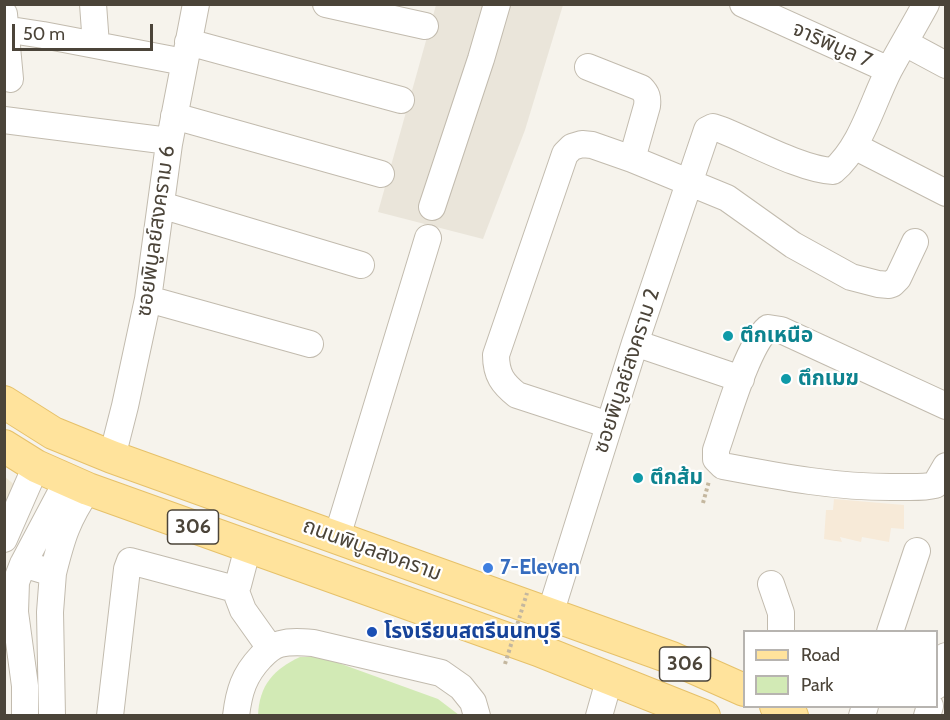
<!DOCTYPE html>
<html>
<head>
<meta charset="utf-8">
<style>
	body { margin:0 }
	#map { position:relative; width:950px; height:720px; overflow:hidden; background:#f6f3ec; font-family:Cabin,sans-serif }
	canvas { display:block }
	.frame { position:absolute; inset:0; border:6px solid #4b4439; pointer-events:none }
	.legend { position:absolute; left:743px; top:630px; width:195px; height:78px; box-sizing:border-box; background:#fff; border:2px solid #b7b4b0; margin:0; padding:8px 10px; list-style:none; font-size:18px; color:#4b4439 }
	.legend li { display:flex; align-items:center; gap:12px; height:30px }
	.legend b { width:30px; border:2px solid #b7b4b0 }
	.scale { position:absolute; left:12px; top:24px; width:141px; height:27px; box-sizing:border-box; border:3px solid #4b4439; border-top:0; padding-left:8px; font-size:18px; line-height:21px; white-space:nowrap; color:#4b4439; -webkit-text-stroke:4px #fff; paint-order:stroke }
</style>
</head>
<body>
<div id="map">
<canvas width="950" height="720"></canvas>
<div class="frame"></div>
<ul class="legend">
<li><b style="height:8px;background:#ffe39c"></b>Road</li>
<li><b style="height:16px;background:#d2eab5"></b>Park</li>
</ul>
<div class="scale">50 m</div>
</div>
<script>
const g = document.querySelector('canvas').getContext('2d');
g.lineJoin = 'round';
function fillPath(path, color) { g.fillStyle = color; g.fill(path, 'evenodd'); }
function trace(path, color, width, dash) { g.strokeStyle = color; g.lineWidth = width; g.lineCap = dash ? 'butt' : 'round'; g.setLineDash(dash || []); g.stroke(path); }
function write(font, color, halo, rows, align = 'center') {
  g.font = font + ' Cabin,"Noto Sans Thai",sans-serif'; g.lineWidth = 4.5; g.setLineDash([]); g.textBaseline = 'middle'; g.strokeStyle = halo; g.fillStyle = color; for (const [text, x, y, turn = 0] of rows) {
    g.save(); g.translate(x, y); g.rotate((+turn || 0) * Math.PI / 180); g.textAlign = isNaN(turn) ? turn : align; if (halo) g.strokeText(text, 0, 0); g.fillText(text, 0, 0); g.restore();
  }
}
fillPath(new Path2D(`
	M 436,5 L 563,5 L 525,130 L 483,239 L 378,212 Z`), '#eae5da');
fillPath(new Path2D(`
	M 834,499 L 904,505 L 904,529 L 891,528 L 889,542 L 862,537 L 861,542 L 840,537 L 842,542 L 824,539 L 826,510 L 833,510 Z`), '#f7ead8');
fillPath(new Path2D(`
	M 5,477 L 16,486 L 5,513 Z`), '#efe8d6');
fillPath(new Path2D(`
	M 300,657 L 322,657 L 438,699 L 459,715 L 258,716 C 259,685 274,669 300,657 Z`), '#d2eab5');
const minor = new Path2D(`
	M 93,4 L 96,45
	M 326,4 L 425,26
	M 743,4 L 889,70
	M 4,14 L 10,79
	M 4,29 L 43,35 L 184,62
	M 188,42 L 401,100
	M 905,43 L 946,65
	M 588,67 L 641,88 C 647,94 648,98 647,106 L 632,159
	M 174,116 L 381,174
	M 4,120 L 169,141
	M 854,146 L 946,193
	M 161,205 L 361,265
	M 432,207 L 481,59 L 497,4
	M 148,299 L 310,344
	M 635,343 L 741,379
	M 946,406 L 781,330 L 768,328 C 747,346 726,422 716,450 L 716,459 L 723,466 C 781,477 839,488 898,487 C 910,487 923,488 935,485 L 946,466
	M 609,425 L 517,395 C 503,384 496,375 496,355 L 565,154 L 572,147 L 582,144 L 592,145 L 632,159 L 727,198 L 793,245 L 851,277 L 878,284 L 889,285 L 892,284 L 898,278 L 915,242
	M 112,457 L 125,406 L 148,299 L 169,144 L 196,4
	M 337,537 L 428,238
	M 4,539 L 36,466
	M 23,564 L 53,573 L 50,612 L 52,716
	M 53,573 C 62,537 67,520 88,489
	M 771,584 L 781,613 L 781,632
	M 235,589 L 243,610 L 270,648
	M 550,614 L 635,343 L 707,130 L 713,127 L 722,130 C 752,142 803,170 833,171 C 862,146 872,103 889,70 C 901,48 914,26 926,4
	M 890,632 L 917,551
	M 936,686 L 946,656
	M 25,716 L 25,686 L 15,612 L 16,582 L 23,564 L 67,481
	M 110,716 L 127,569 L 130,561 L 235,589 L 238,585 L 248,547
	M 236,716 C 239,691 244,675 261,657 C 267,651 272,646 280,644 C 291,641 302,642 313,643 L 441,673 L 461,687 L 473,702 L 477,716
	M 599,716 L 610,677
	M 862,716 L 865,706
	M 927,716 L 930,706`);
const major = new Path2D(`
	M 4,402 L 53,433 L 112,457 L 672,658 L 744,690
	M 4,446 L 36,466 L 88,489 L 538,650 L 704,716
	M 776,706 L 792,716`);
trace(minor, '#c2bbae', 28);
trace(major, '#e6c16a', 34);
trace(new Path2D(`
	M 703,503 L 709,481`), '#c4b79f', 4, [3, 3]);
trace(minor, '#fff', 26);
trace(major, '#ffe39c', 32);
trace(new Path2D(`
	M 505,664 L 527,593`), '#c4b79f', 4, [3, 3]);
for (const [x, y, r, color] of [
	[728,336,6,"#0f9aa8"],
	[786,379,6,"#0f9aa8"],
	[638,478,6,"#0f9aa8"],
	[488,568,6,"#3f7fe0"],
	[372,632,6,"#1a4fb4"]
]) { const dot = new Path2D(); dot.arc(x, y, r, 0, 2 * Math.PI); g.fillStyle = color; g.fill(dot); trace(dot, '#fff', 2); }
for (const [x, y, w] of [
	[193,527,51],
	[685,664,51]
]) { const box = new Path2D(); box.roundRect(x - w / 2, y - 17, w, 34, 4.5); g.fillStyle = '#fff'; g.fill(box); trace(box, '#4b4439', 1.5); }
write('bold 20px', '#4b4439', null, [
	["306",193,527],
	["306",685,664]
]);
write('21px', '#4b4439', '#fff', [
	["จาริพิบูล 7",832,45,24],
	["ซอยพิบูลย์สงคราม 6",156,231,-82],
	["ซอยพิบูลย์สงคราม 2",627,371,-72],
	["ถนนพิบูลสงคราม",372,550,20]
]);
write('bold 21px', '#0d838f', '#fff', [
	["ตึกเหนือ",740,336],
	["ตึกเมฆ",798,379],
	["ตึกส้ม",650,478]
], 'left');
write('bold 21px', '#366cbe', '#fff', [
	["7-Eleven",500,568]
], 'left');
write('bold 21px', '#164399', '#fff', [
	["โรงเรียนสตรีนนทบุรี",384,632]
], 'left');
</script>
</body>
</html>
